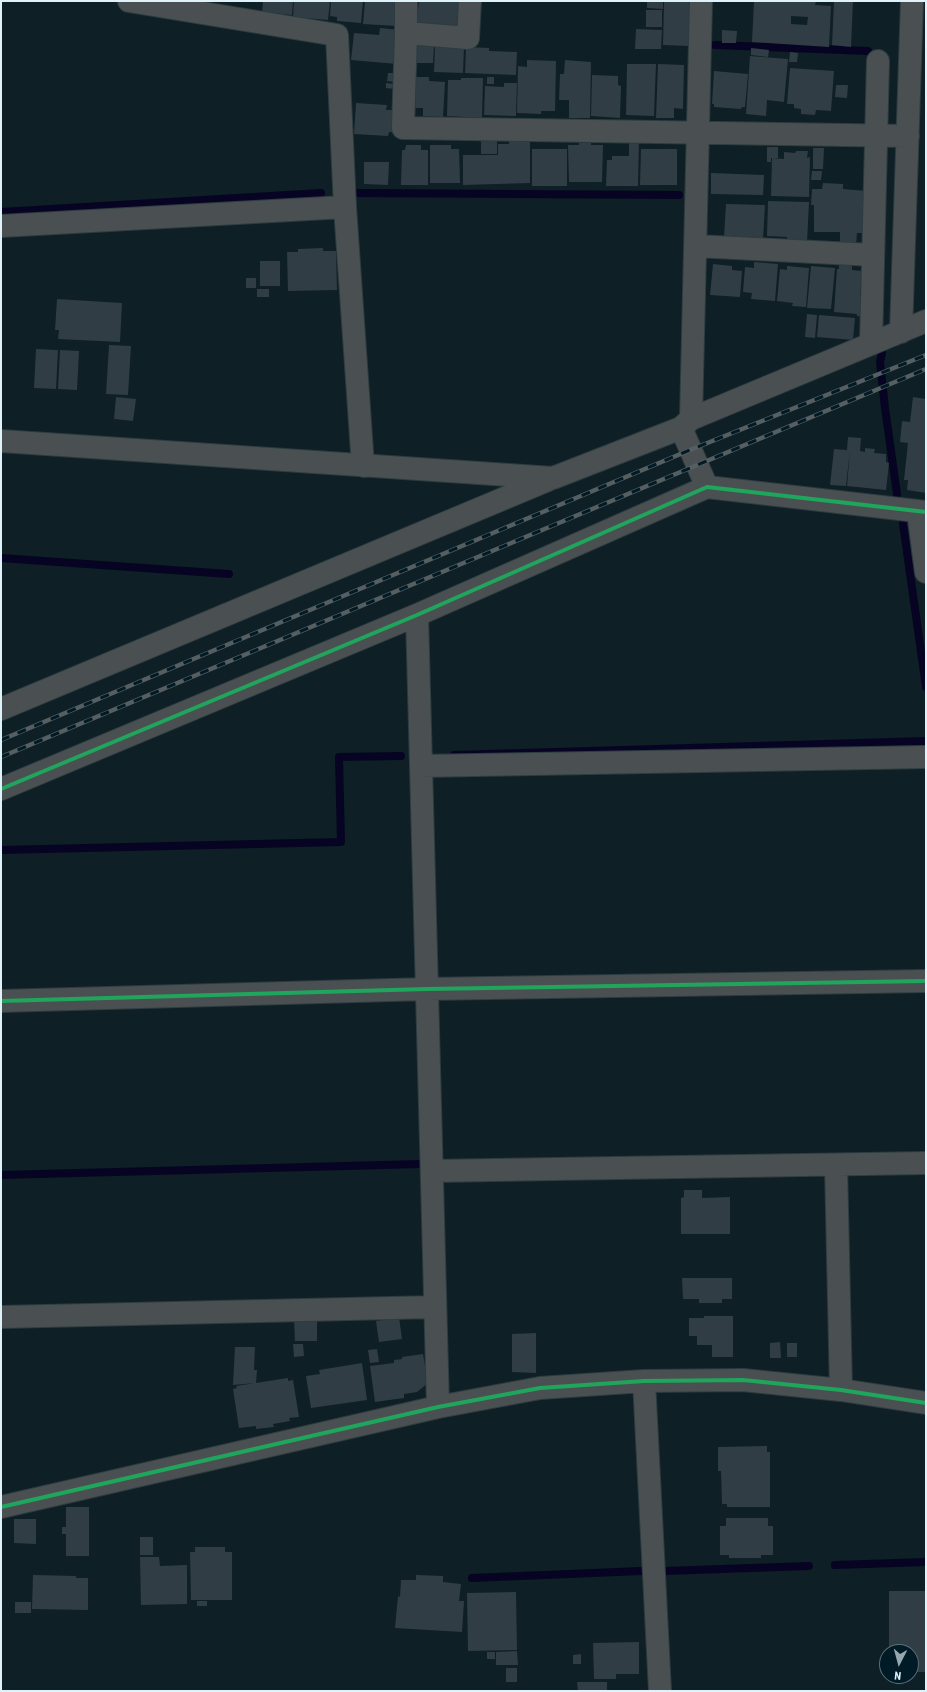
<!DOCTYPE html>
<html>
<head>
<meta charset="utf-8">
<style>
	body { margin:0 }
	#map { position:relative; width:927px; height:1692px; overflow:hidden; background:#0e1f26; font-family:"Roboto Condensed",sans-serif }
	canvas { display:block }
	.frame { position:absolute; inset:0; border:2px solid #dff1f9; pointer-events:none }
	.north { position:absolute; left:879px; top:1644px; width:40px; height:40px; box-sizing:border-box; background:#001a26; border:1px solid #59707a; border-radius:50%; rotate:186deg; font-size:11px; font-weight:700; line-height:16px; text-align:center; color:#dff1f9 }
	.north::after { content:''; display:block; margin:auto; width:14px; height:18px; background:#96a8af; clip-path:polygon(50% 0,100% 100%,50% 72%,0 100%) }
</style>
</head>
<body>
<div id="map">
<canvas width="927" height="1692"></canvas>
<div class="frame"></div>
<div class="north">N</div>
</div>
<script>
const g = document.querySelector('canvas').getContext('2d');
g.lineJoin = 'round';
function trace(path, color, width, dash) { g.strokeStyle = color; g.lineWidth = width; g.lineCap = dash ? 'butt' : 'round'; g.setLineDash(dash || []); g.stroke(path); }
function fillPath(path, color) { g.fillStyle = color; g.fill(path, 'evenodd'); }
trace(new Path2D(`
	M 715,45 L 868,51
	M 356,193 L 679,195
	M 1,212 L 321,193
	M 882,353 L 880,362 L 885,408 L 897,494
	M 903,524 L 926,687
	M 1,558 L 229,574
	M 454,755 L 926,741
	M 1,850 L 341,842 L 339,757 L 401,756
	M 1,1175 L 421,1164
	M 835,1565 L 926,1562
	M 664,1571 L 809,1566
	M 472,1578 L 641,1571`), '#070423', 8);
fillPath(new Path2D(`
	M 263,1 L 293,1 L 292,15 L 262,12 Z
	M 294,1 L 330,1 L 328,20 L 293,17 Z
	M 331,1 L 363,1 L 361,23 L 337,21 L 337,17 L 330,16 Z
	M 365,1 L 400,1 L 397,26 L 363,24 Z
	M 419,1 L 459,1 L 457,31 L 416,27 Z
	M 647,1 L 663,1 L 663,9 L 647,8 Z
	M 664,1 L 691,1 L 689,46 L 663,45 Z
	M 754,1 L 816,1 L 815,5 L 831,6 L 829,47 L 752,42 ZM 791,16 L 808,17 L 807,25 L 791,24 Z
	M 834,1 L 853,1 L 851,47 L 832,45 Z
	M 646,10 L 662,10 L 662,27 L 646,27 Z
	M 380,28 L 400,30 L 397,64 L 351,60 L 354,33 L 379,35 Z
	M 636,29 L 662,30 L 661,49 L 635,49 Z
	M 722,30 L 737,31 L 736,43 L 722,43 Z
	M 417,45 L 434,46 L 433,63 L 417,63 Z
	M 435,46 L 464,47 L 463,73 L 434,72 Z
	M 466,47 L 489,48 L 489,51 L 517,52 L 516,75 L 465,73 Z
	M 751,48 L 769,50 L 768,57 L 751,55 Z
	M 790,52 L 798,53 L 797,62 L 789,62 Z
	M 750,56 L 788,59 L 784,102 L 767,100 L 766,116 L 746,114 Z
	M 527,60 L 556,61 L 555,111 L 541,111 L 541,114 L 517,113 L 518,66 L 527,67 Z
	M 565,60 L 591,62 L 590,118 L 569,118 L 569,100 L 559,100 L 560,74 L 564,74 Z
	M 627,64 L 656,64 L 654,116 L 626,115 Z
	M 658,64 L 684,65 L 683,109 L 674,108 L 674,118 L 656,118 Z
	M 790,68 L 834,71 L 831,111 L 816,110 L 815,115 L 801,114 L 801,109 L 794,108 L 794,104 L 787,104 Z
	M 714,71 L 748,74 L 745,107 L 742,107 L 741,109 L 714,107 L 714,104 L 712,104 Z
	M 388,73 L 396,73 L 395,82 L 387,81 Z
	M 592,75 L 618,76 L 618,85 L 621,86 L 620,118 L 591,116 Z
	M 416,77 L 429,77 L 429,81 L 445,82 L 443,117 L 423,116 L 423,108 L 415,108 Z
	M 487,77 L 494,77 L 494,84 L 487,84 Z
	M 461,78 L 483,78 L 482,118 L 447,116 L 448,80 L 461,80 Z
	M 386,83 L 394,84 L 394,89 L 386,88 Z
	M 504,83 L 517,83 L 516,116 L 484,115 L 485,86 L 504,87 Z
	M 836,85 L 848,85 L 847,98 L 835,97 Z
	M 356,103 L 387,105 L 386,110 L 394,110 L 392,132 L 389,132 L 388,136 L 354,134 Z
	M 481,136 L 497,136 L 497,154 L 481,154 Z
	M 509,138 L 530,138 L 530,183 L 463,185 L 463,155 L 498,155 L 498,144 L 509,144 Z
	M 629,139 L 639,139 L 638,186 L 606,186 L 607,160 L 612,160 L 612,156 L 629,156 Z
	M 579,143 L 591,143 L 591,145 L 603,145 L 602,182 L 569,182 L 568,145 L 579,145 Z
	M 406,145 L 421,145 L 421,150 L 428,150 L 428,185 L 401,185 L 402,150 L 405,150 Z
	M 430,145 L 451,145 L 451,149 L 459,149 L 460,183 L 430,183 Z
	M 767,147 L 778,147 L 778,158 L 771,158 L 771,162 L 767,162 Z
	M 813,148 L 824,148 L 823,169 L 813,169 Z
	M 532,149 L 567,149 L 567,186 L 532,186 Z
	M 641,149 L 677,149 L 677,185 L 640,185 Z
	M 796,151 L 808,151 L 807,158 L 810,157 L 809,197 L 771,196 L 772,158 L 784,159 L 784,152 L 795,153 Z
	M 364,162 L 389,162 L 388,185 L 364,184 Z
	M 812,171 L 822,171 L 821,180 L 811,180 Z
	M 711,173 L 764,175 L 763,195 L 711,194 Z
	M 823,183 L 843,184 L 843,189 L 867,191 L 866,233 L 857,233 L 856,245 L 840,244 L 840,232 L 814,232 L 814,205 L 811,205 L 812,189 L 822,189 Z
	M 768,201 L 809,202 L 807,242 L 787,241 L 787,237 L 767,236 Z
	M 726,204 L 765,205 L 763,239 L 724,237 Z
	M 323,248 L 323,251 L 336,251 L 337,290 L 288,291 L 287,252 L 298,252 L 298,249 Z
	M 260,261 L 280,261 L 280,286 L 260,286 Z
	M 754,262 L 778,264 L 775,301 L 751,299 L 752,293 L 743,292 L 745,267 L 754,268 Z
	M 713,264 L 732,266 L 732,270 L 742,271 L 740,297 L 710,295 Z
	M 839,264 L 852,265 L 852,270 L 862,271 L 860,296 L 864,296 L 863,317 L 857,316 L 857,314 L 834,312 L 837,269 L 839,269 Z
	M 787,266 L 809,268 L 806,307 L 792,306 L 793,303 L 777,301 L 780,269 L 787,270 Z
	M 811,266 L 835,268 L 831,309 L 807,308 Z
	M 246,278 L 256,278 L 256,288 L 246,288 Z
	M 257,289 L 269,289 L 269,297 L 257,297 Z
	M 57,299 L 122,303 L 120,342 L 58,339 L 59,330 L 55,330 Z
	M 807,314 L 817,315 L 815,338 L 805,337 Z
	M 819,315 L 855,318 L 853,340 L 817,337 Z
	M 109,345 L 131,346 L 128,395 L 106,394 Z
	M 36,349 L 58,350 L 56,389 L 34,388 Z
	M 60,350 L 79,351 L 77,390 L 58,389 Z
	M 116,397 L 136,399 L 133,421 L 114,419 Z
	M 913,397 L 926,399 L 926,493 L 907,490 L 908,480 L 904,480 L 908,443 L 900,442 L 902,421 L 910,422 Z
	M 848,437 L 861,438 L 860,451 L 865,452 L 865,448 L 875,449 L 874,453 L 886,454 L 886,462 L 889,463 L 886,490 L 847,486 L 850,450 L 846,486 L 830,485 L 834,449 L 847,450 Z
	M 684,1190 L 702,1190 L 702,1198 L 730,1197 L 730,1234 L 681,1234 L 681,1198 L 684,1197 Z
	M 682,1278 L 732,1278 L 732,1299 L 722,1299 L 722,1303 L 699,1303 L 699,1299 L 683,1299 Z
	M 704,1316 L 733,1316 L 733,1357 L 712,1357 L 712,1345 L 697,1345 L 697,1336 L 689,1336 L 689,1318 L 704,1318 Z
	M 399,1317 L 402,1339 L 379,1342 L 376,1321 Z
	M 317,1318 L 317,1341 L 295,1341 L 294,1319 Z
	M 536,1333 L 536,1373 L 512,1372 L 512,1334 Z
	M 780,1342 L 781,1358 L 770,1358 L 770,1343 Z
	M 787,1343 L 797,1343 L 797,1357 L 787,1357 Z
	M 293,1344 L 303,1344 L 304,1356 L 294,1357 Z
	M 235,1347 L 255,1347 L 254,1370 L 257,1370 L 256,1383 L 233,1385 Z
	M 377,1349 L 379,1362 L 370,1363 L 368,1350 Z
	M 423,1354 L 428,1383 L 417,1392 L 404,1394 L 404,1398 L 375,1402 L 370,1366 L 394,1363 L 394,1360 L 402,1359 L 402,1357 Z
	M 362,1363 L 367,1400 L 311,1408 L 306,1376 L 320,1374 L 319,1370 Z
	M 288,1378 L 288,1381 L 293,1380 L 299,1417 L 289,1418 L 290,1421 L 273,1424 L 274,1427 L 256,1429 L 256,1426 L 239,1428 L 233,1389 L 237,1388 L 236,1386 Z
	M 767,1446 L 767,1452 L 770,1452 L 770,1507 L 727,1507 L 727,1504 L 722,1504 L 721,1471 L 718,1471 L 718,1447 Z
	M 66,1507 L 89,1507 L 89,1556 L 66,1556 L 66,1534 L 62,1534 L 62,1527 L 66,1527 Z
	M 726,1518 L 768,1518 L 768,1526 L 773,1526 L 773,1555 L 761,1555 L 761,1558 L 729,1558 L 729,1555 L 720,1555 L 720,1526 L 726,1526 Z
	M 14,1519 L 36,1519 L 36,1544 L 14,1543 Z
	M 140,1537 L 153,1537 L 153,1555 L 140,1555 Z
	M 195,1547 L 225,1547 L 225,1552 L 232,1552 L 232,1600 L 191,1600 L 190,1552 L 195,1552 Z
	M 140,1557 L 159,1557 L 160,1566 L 187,1565 L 187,1604 L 141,1605 Z
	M 33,1575 L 76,1576 L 76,1578 L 88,1578 L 88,1610 L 32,1609 Z
	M 416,1575 L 443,1576 L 443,1582 L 461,1584 L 459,1601 L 464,1601 L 462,1632 L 395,1628 L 398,1596 L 400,1597 L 401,1580 L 416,1580 Z
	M 889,1591 L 925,1591 L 926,1672 L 911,1672 L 911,1652 L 889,1652 Z
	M 516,1592 L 517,1650 L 468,1651 L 467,1593 Z
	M 197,1601 L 207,1601 L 207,1606 L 197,1606 Z
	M 15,1602 L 31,1602 L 31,1613 L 15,1613 Z
	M 639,1642 L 639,1674 L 616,1674 L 616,1679 L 594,1679 L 593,1643 Z
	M 517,1651 L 518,1665 L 496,1665 L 496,1652 Z
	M 487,1652 L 495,1652 L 495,1659 L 487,1659 Z
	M 581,1654 L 581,1664 L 573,1664 L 573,1655 Z
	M 506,1668 L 517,1668 L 517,1682 L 506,1682 Z
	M 577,1682 L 607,1682 L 607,1691 L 578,1691 Z`), '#313d44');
const minor = new Path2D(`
	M 129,1 L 337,35 L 345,207 L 363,466
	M 470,1 L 468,38 L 406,33 L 403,128 L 908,136
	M 406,33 L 406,1
	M 1,226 L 345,207
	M 696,246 L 873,255
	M 901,332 L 912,1
	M 871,344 L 878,61
	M 691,419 L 701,1
	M 681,428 L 707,487
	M 1,441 L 553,478 L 681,428 L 691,419 L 926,321
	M 918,511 L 926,572
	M 417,615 L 438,1407
	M 1,709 L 548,480
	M 421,766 L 926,757
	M 1,789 L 417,615 L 707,487 L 926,512
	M 1,1001 L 427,989 L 926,981
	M 836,1165 L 841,1390
	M 432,1171 L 926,1163
	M 1,1317 L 435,1307
	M 644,1381 L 660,1691
	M 1,1507 L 438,1407 L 540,1388 L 644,1381 L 743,1380 L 841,1390 L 926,1403`);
trace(minor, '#2d3c41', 24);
trace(minor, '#4a5051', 22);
const rail = new Path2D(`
	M 1,740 L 690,450 L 926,355
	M 1,757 L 926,369`);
trace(rail, '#555f62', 4.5);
trace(rail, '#001a26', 3, [9]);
trace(new Path2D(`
	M 1,789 L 417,615 L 707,487 L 926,512
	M 1,1001 L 427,989 L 926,981
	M 1,1507 L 438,1407 L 540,1388 L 644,1381 L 743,1380 L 841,1390 L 926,1403`), '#20a55d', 4);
</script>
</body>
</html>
